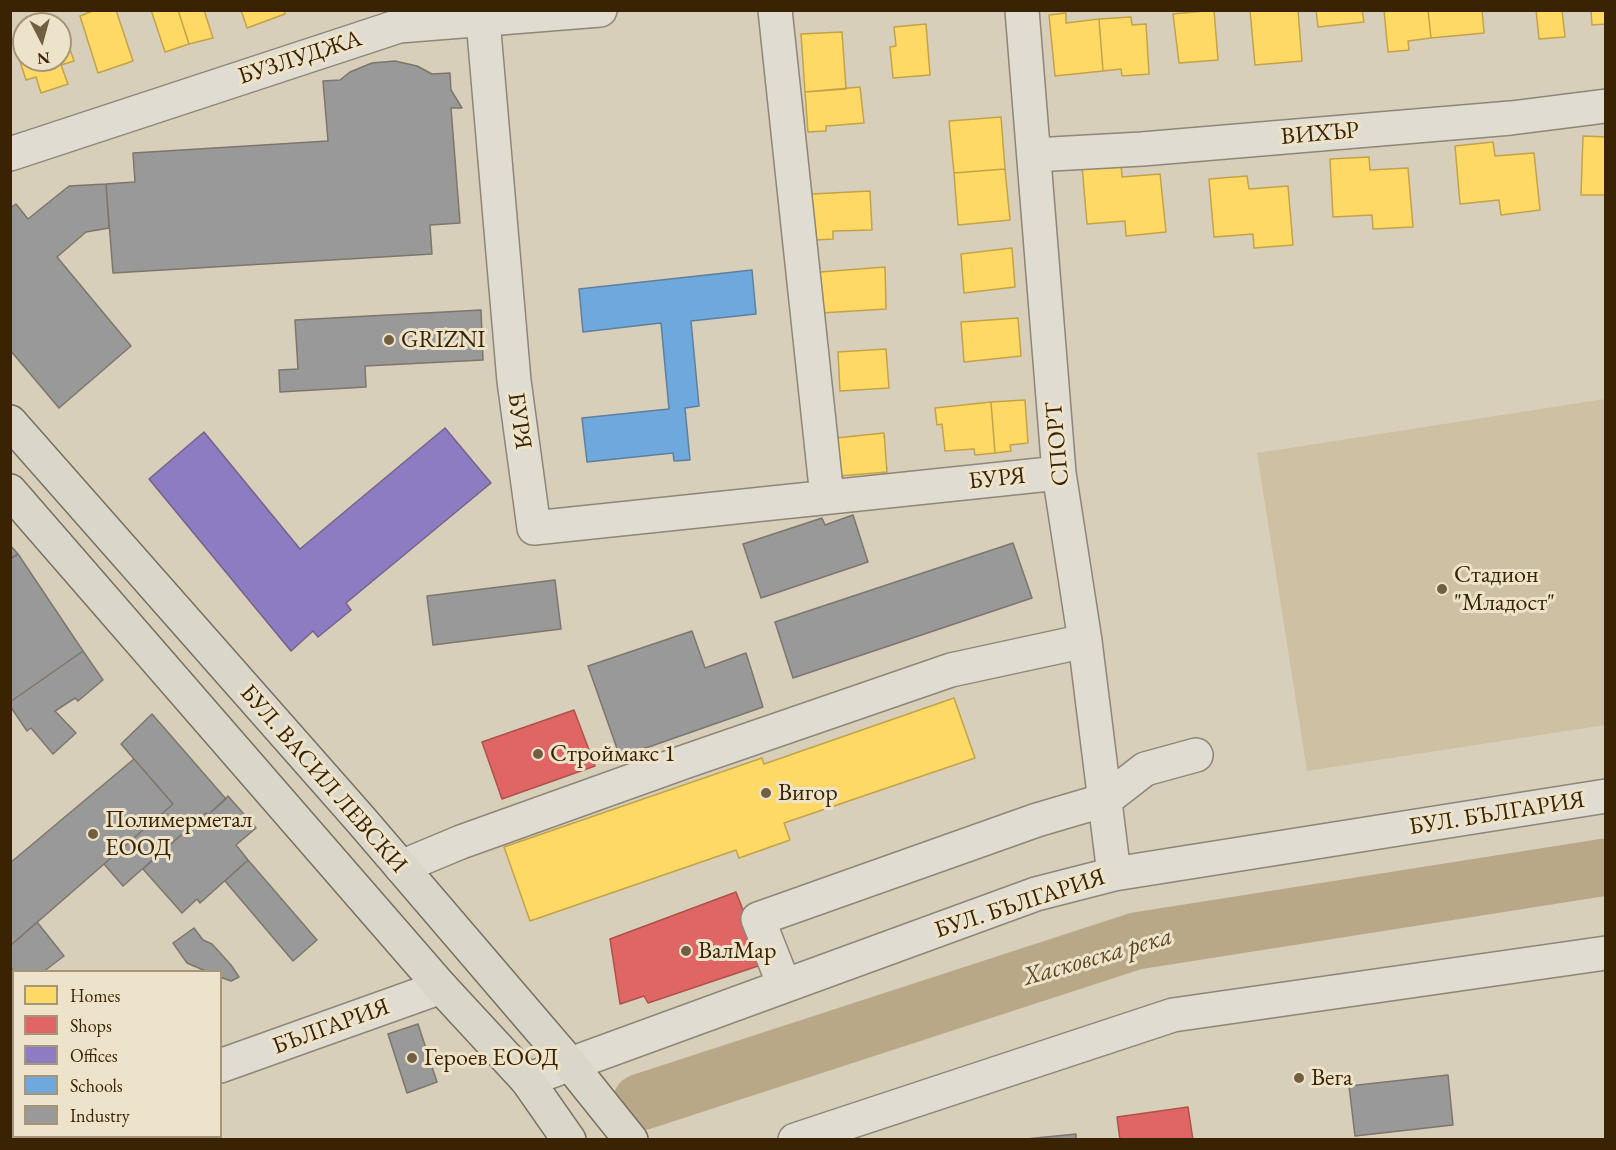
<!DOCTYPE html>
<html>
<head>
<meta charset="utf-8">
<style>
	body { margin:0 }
	#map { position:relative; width:1616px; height:1150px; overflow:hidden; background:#d7cfba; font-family:"EB Garamond",serif }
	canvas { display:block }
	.frame { position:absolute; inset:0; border:12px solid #3a2302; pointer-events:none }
	.legend { position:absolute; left:12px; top:970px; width:210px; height:168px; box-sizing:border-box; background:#ede3ca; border:2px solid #a5967a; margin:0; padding:8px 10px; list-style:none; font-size:18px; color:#3a2302 }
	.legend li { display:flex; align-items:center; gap:12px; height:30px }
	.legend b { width:30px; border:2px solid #a5967a }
	.north { position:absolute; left:12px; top:12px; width:60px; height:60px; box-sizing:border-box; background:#ede3ca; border:2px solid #a5967a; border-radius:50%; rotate:174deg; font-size:16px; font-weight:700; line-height:24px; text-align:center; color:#3a2302 }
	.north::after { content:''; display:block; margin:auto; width:21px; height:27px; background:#715f42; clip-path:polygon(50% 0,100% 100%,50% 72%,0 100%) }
</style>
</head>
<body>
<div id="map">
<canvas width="1616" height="1150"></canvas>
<div class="frame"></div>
<ul class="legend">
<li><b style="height:16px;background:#ffd966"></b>Homes</li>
<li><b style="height:16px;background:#e06666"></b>Shops</li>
<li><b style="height:16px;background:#8e7cc3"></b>Offices</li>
<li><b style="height:16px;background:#6fa8dc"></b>Schools</li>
<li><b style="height:16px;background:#999"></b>Industry</li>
</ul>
<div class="north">N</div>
</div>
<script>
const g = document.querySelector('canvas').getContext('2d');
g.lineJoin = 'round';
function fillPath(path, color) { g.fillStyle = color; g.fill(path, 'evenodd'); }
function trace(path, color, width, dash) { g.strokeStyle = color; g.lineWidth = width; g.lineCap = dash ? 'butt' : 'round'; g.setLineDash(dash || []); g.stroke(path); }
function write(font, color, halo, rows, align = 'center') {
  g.font = font + ' "EB Garamond",serif'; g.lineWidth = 6; g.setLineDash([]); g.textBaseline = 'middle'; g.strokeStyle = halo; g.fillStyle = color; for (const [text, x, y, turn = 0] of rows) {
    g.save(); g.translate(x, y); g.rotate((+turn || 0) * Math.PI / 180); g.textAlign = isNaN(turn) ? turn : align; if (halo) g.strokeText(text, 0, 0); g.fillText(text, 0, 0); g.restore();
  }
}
fillPath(new Path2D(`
	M 1605,399 L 1605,725 L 1307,771 L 1257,453 Z`), '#cec1a3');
const homes = new Path2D(`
	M 95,10 L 116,10 L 133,61 L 98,73 L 80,16 Z
	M 151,10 L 178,10 L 189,44 L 165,52 Z
	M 178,10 L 204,10 L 213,38 L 189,44 Z
	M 241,10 L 284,10 L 285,14 L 247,28 Z
	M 1214,10 L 1218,60 L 1179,63 L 1173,14 Z
	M 1250,10 L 1298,10 L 1302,61 L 1255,65 Z
	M 1316,10 L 1362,10 L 1364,22 L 1318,27 Z
	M 1384,10 L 1428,10 L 1431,38 L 1408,41 L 1409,50 L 1388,52 Z
	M 1428,10 L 1482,10 L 1484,33 L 1431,38 Z
	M 1536,10 L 1562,10 L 1565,37 L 1539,39 Z
	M 1591,10 L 1606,10 L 1606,24 L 1592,25 Z
	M 1066,13 L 1066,23 L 1099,19 L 1103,71 L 1055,76 L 1049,15 Z
	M 1131,17 L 1132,25 L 1146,24 L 1149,74 L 1122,76 L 1121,69 L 1103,71 L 1099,19 Z
	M 926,24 L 930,75 L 893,78 L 890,47 L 896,46 L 894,27 Z
	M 60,26 L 62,26 L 74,61 L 61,65 L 68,84 L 41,93 L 36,77 L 26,80 L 16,49 L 24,47 L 24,60 L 60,60 Z
	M 842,32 L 846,89 L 805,92 L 801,34 Z
	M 860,87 L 864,123 L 826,126 L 826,131 L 808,132 L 805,92 Z
	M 1001,117 L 1005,169 L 954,173 L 949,121 Z
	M 1583,136 L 1606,137 L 1606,195 L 1581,195 Z
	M 1493,142 L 1495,156 L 1534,153 L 1540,210 L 1501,215 L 1499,200 L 1460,204 L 1455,146 Z
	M 1369,157 L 1370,170 L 1408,168 L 1413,227 L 1373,229 L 1372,215 L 1333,217 L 1330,159 Z
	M 1121,163 L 1122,177 L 1160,174 L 1166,232 L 1126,236 L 1125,221 L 1087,224 L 1082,166 Z
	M 1005,169 L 1010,220 L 958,225 L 954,173 Z
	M 1247,176 L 1249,189 L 1288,186 L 1293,245 L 1254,248 L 1253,234 L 1214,237 L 1209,179 Z
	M 870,191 L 872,230 L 833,231 L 833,239 L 814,240 L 812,194 Z
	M 1012,248 L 1015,287 L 964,293 L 961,254 Z
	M 885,267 L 886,309 L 821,313 L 820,272 Z
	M 1018,318 L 1021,356 L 964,362 L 961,322 Z
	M 886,349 L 889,388 L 840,391 L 838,352 Z
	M 1025,400 L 1028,443 L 1010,445 L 1011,451 L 995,453 L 991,402 Z
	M 991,402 L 995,453 L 975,455 L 974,449 L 945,451 L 942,424 L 937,425 L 935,408 Z
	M 884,433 L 887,472 L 839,476 L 836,438 Z
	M 954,698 L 975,758 L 784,823 L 790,840 L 739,858 L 736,850 L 530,921 L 504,847 L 762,758 L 764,764 Z`);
fillPath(homes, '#ffd966');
trace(homes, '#c4a248', 1.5);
const shops = new Path2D(`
	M 574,710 L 595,766 L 502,799 L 482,742 Z
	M 736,892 L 764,964 L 648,1003 L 644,996 L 620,1004 L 610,939 Z
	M 1188,1107 L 1193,1140 L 1120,1140 L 1117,1117 Z`);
fillPath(shops, '#e06666');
trace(shops, '#ae5248', 1.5);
const offices = new Path2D(`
	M 445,428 L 491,483 L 346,603 L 351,610 L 318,637 L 313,631 L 291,651 L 149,479 L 204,432 L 300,549 Z`);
fillPath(offices, '#8e7cc3');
trace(offices, '#756189', 1.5);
const schools = new Path2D(`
	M 752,270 L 756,314 L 691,321 L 699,406 L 685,408 L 690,460 L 674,461 L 673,453 L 587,462 L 582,418 L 669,409 L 661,323 L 583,332 L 579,289 Z`);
fillPath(schools, '#6fa8dc');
trace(schools, '#5f809b', 1.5);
const industry = new Path2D(`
	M 395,61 L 417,66 L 432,74 L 450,73 L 451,90 L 462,108 L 451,108 L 460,223 L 430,225 L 432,254 L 113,273 L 106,184 L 135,182 L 133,153 L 328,141 L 323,81 L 340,80 L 350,72 L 372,63 Z
	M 106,184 L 109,228 L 86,232 L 57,257 L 131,346 L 59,408 L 10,350 L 10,208 L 16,204 L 28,219 L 69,186 Z
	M 481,310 L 483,360 L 365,366 L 366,387 L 280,392 L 279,370 L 298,369 L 295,320 Z
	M 853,515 L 868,562 L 761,598 L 743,544 L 822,518 L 825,525 Z
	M 1013,543 L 1032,598 L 793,678 L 775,622 Z
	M 10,545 L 18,554 L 10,559 Z
	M 18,554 L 83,651 L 10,702 L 10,559 Z
	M 555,580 L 561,629 L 433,645 L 427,596 Z
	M 692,631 L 705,668 L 746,653 L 763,707 L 620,757 L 588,666 Z
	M 83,651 L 103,680 L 78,701 L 75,698 L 55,711 L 76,733 L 53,754 L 31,728 L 27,731 L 10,706 L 10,702 Z
	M 152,714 L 226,799 L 208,815 L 206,813 L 123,886 L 104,864 L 173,804 L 121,744 Z
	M 134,759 L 173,804 L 10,946 L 10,863 Z
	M 228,796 L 256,828 L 236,845 L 248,860 L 200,903 L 197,899 L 182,913 L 143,869 L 206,813 L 208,815 Z
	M 248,860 L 317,940 L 293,961 L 225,881 Z
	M 37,922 L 64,956 L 43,972 L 15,972 L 10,967 L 10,946 Z
	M 194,928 L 203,940 L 212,944 L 231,965 L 239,977 L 231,981 L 220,977 L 220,972 L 208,972 L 187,963 L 173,943 Z
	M 418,1024 L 437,1082 L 407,1093 L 388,1034 Z
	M 14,1049 L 14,1111 L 10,1112 L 10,1050 Z
	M 1448,1075 L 1453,1125 L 1355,1136 L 1349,1086 Z
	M 1076,1134 L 1076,1140 L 1016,1140 Z
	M 85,1136 L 199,1136 L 200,1140 L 76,1140 Z`);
fillPath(industry, '#999');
trace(industry, '#7c766c', 1.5);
trace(new Path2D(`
	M 641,1102 L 1136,941 L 1606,867`), '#b8a888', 57);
const minor = new Path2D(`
	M 775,10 L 827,497
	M 1022,10 L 1059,473 L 1085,641 L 1114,874
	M 483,20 L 514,381 L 534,528 L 1059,473
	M 10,154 L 399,26 L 600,10
	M 1034,155 L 1142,149 L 1511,118 L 1606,106
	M 401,867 L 461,842 L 687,761 L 951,670 L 1085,641
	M 784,985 L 758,919 L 1037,820 L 1105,800 L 1145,769 L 1196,755
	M 220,1066 L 441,987
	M 527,1080 L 1036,894 L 1114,874 L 1606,796
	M 16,1140 L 24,1136
	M 795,1140 L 1173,1015 L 1606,953`);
const major = new Path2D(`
	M 10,422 L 361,820 L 570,1064 L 631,1140
	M 10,491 L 441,987 L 527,1080 L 569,1140`);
trace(minor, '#8e8676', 36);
trace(major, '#776f5f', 36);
trace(minor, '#e0dcd1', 33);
trace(major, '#dad6c9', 33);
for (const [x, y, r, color] of [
	[389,340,6,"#715f42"],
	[1442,589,6,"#715f42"],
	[538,754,6,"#715f42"],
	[766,793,6,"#715f42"],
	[93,834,6,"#715f42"],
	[686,951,6,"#715f42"],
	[412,1058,6,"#715f42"],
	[1299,1078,6,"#715f42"]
]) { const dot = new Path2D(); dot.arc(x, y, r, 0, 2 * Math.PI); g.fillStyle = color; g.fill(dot); trace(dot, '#ede3ca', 2); }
write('24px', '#3a2302', '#ede3ca', [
	["БУЗЛУДЖА",300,58,-18],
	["ВИХЪР",1320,134,-5],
	["БУРЯ",519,421,82],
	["СПОРТ",1058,444,-95],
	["БУРЯ",997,479,-6],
	["БУЛ. ВАСИЛ ЛЕВСКИ",323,779,49],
	["БУЛ. БЪЛГАРИЯ",1497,814,-9],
	["БУЛ. БЪЛГАРИЯ",1020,904,-18],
	["БЪЛГАРИЯ",331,1027,-20]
]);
write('24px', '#3a2302', '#ede3ca', [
	["GRIZNI",401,340],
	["Стадион",1454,575],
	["\"Младост\"",1454,603],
	["Строймакс 1",550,754],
	["Вигор",778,793],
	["Полимерметал",105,820],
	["ЕООД",105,848],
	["ВалМар",698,951],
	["Героев ЕООД",424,1058],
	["Вега",1311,1078]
], 'left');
write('italic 26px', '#5c4624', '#ede3ca', [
	["Хасковска река",1098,957,-16]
]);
</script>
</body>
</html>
